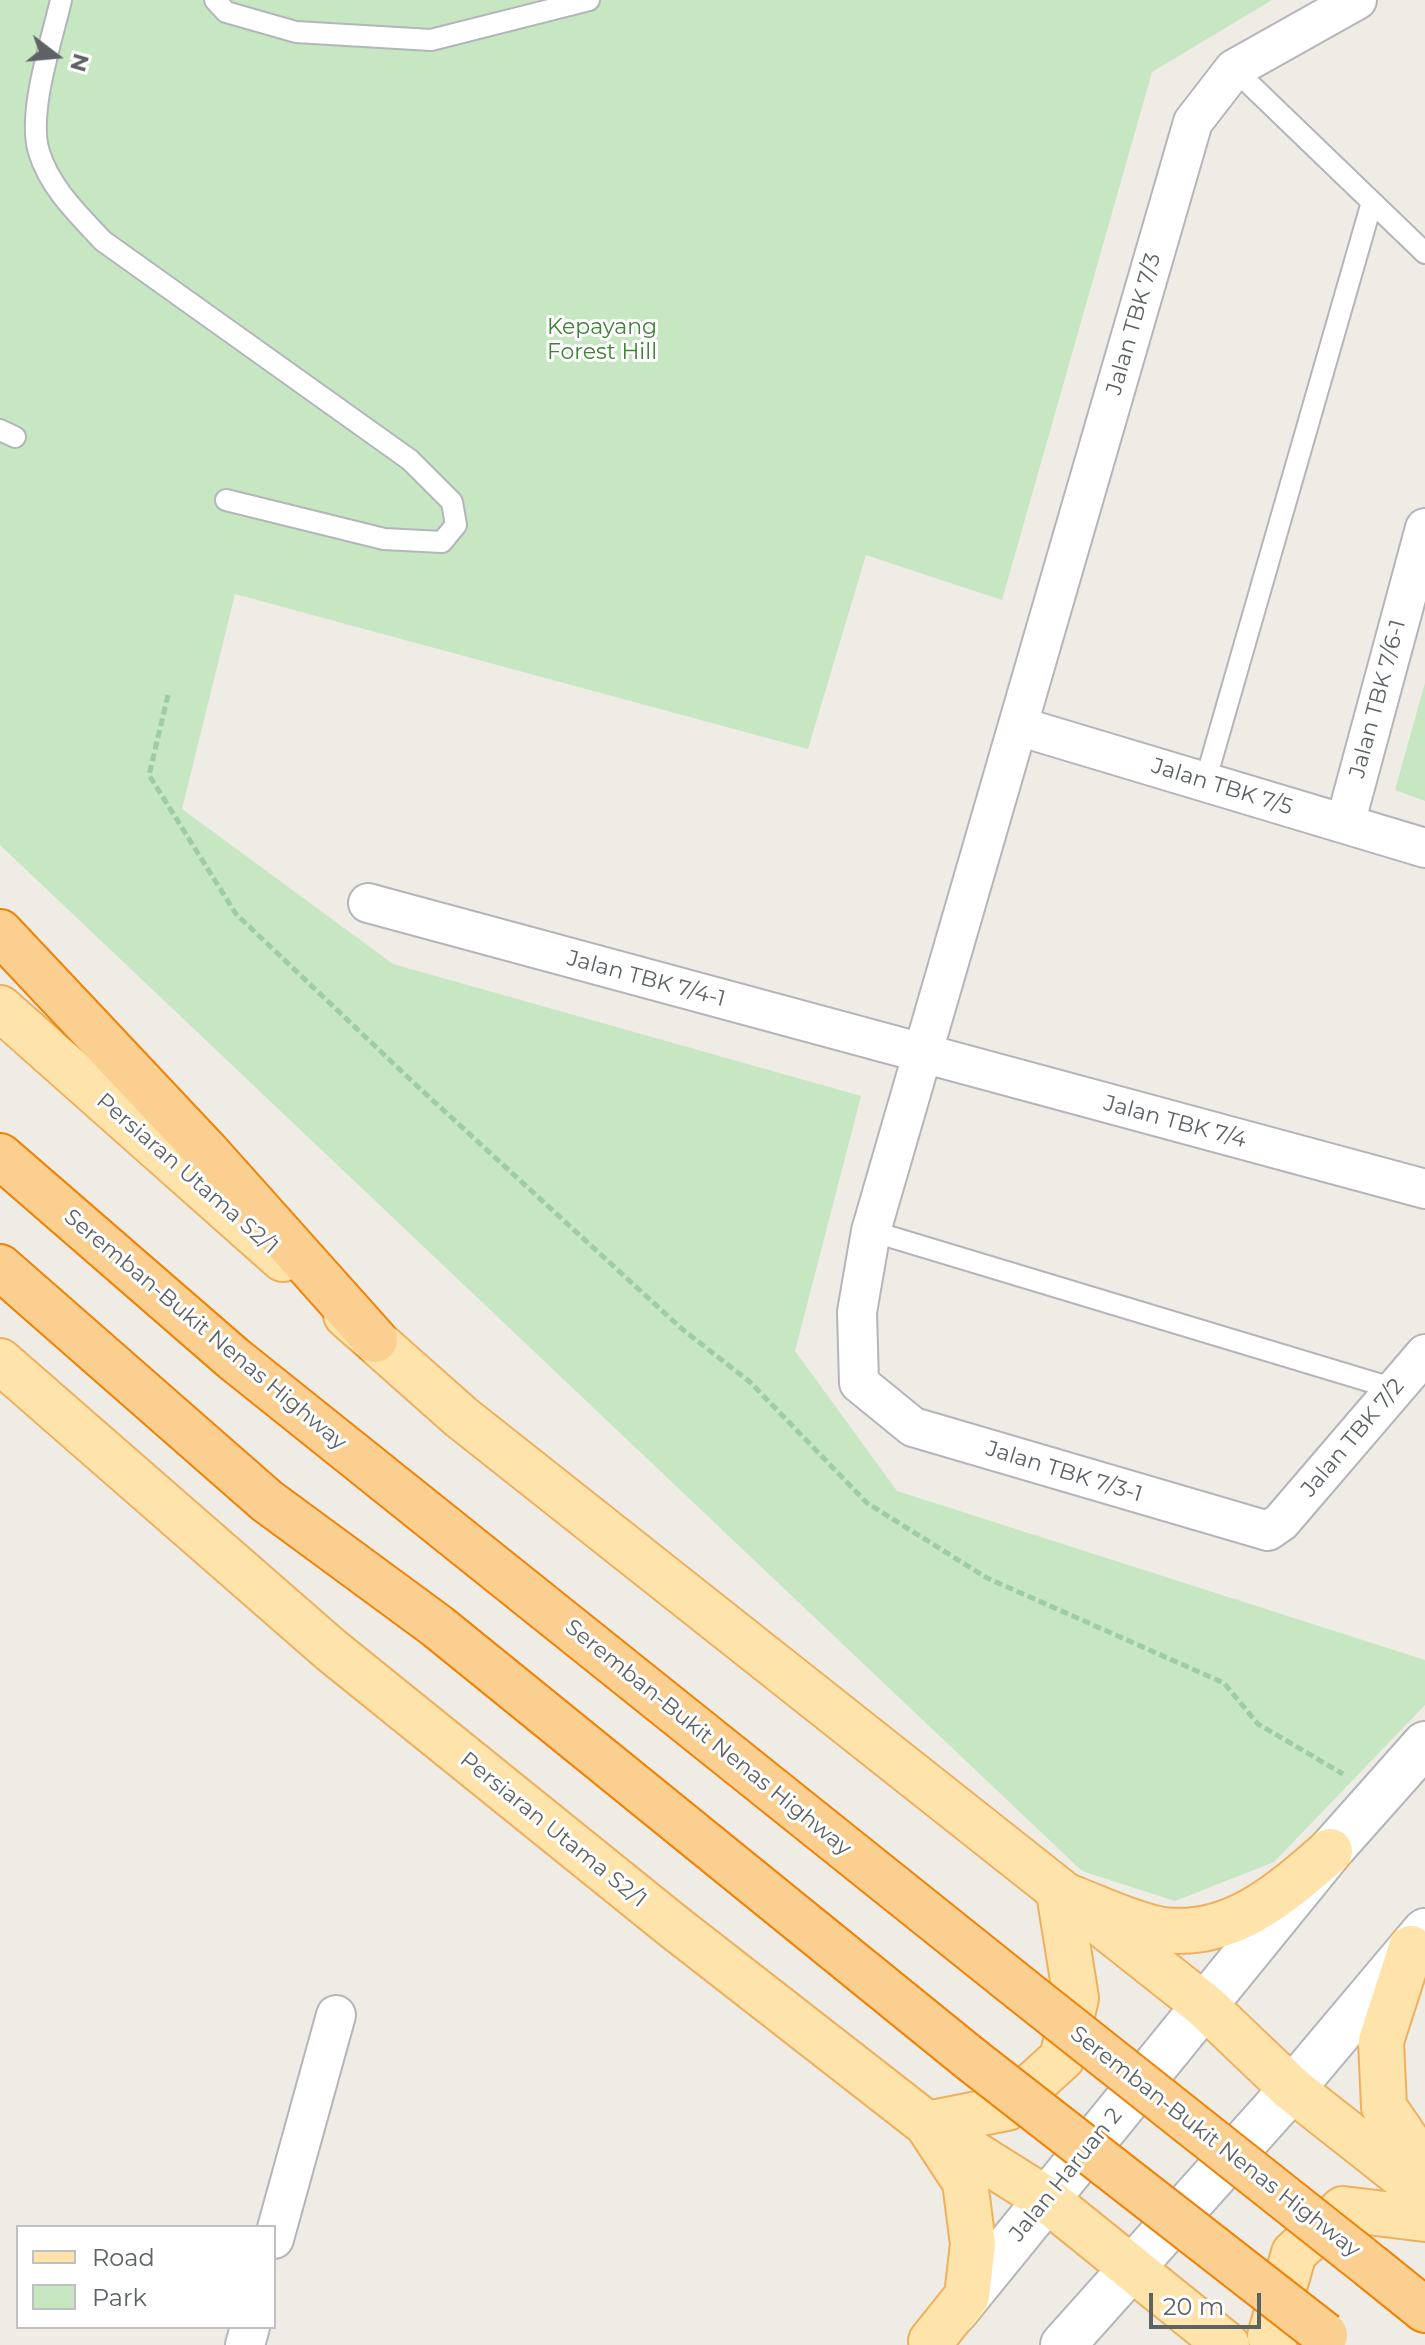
<!DOCTYPE html>
<html>
<head>
<meta charset="utf-8">
<style>
	body { margin:0 }
	#map { position:relative; width:1425px; height:2345px; overflow:hidden; background:#efebe5; font-family:Montserrat,sans-serif }
	canvas { display:block }
	.legend { position:absolute; left:16px; top:2225px; width:260px; height:104px; box-sizing:border-box; background:#fff; border:2px solid #bec0c1; margin:0; padding:10px 14px; list-style:none; font-size:24px; color:#5d6265 }
	.legend li { display:flex; align-items:center; gap:16px; height:40px }
	.legend b { width:40px; border:2px solid #bec0c1 }
	.north { position:absolute; left:16px; top:16px; width:80px; height:80px; -webkit-text-stroke:6px #fff; paint-order:stroke; rotate:106deg; font-size:22px; font-weight:700; line-height:32px; text-align:center; color:#5d6265 }
	.north::after { content:''; display:block; margin:auto; width:28px; height:36px; background:#5d6265; clip-path:polygon(50% 0,100% 100%,50% 72%,0 100%) }
	.scale { position:absolute; left:1149px; top:2293px; width:112px; height:36px; box-sizing:border-box; border:4px solid #5d6265; border-top:0; padding-left:10px; font-size:24px; line-height:28px; white-space:nowrap; color:#5d6265; -webkit-text-stroke:6px #fff; paint-order:stroke }
</style>
</head>
<body>
<div id="map">
<canvas width="1425" height="2345"></canvas>
<ul class="legend">
<li><b style="height:10px;background:#fee4ab"></b>Road</li>
<li><b style="height:22px;background:#c7e6c2"></b>Park</li>
</ul>
<div class="north">N</div>
<div class="scale">20 m</div>
</div>
<script>
const g = document.querySelector('canvas').getContext('2d');
g.lineJoin = 'round';
function fillPath(path, color) { g.fillStyle = color; g.fill(path, 'evenodd'); }
function trace(path, color, width, dash) { g.strokeStyle = color; g.lineWidth = width; g.lineCap = dash ? 'butt' : 'round'; g.setLineDash(dash || []); g.stroke(path); }
function write(font, color, halo, rows, align = 'center') {
  g.font = font + ' Montserrat,sans-serif'; g.lineWidth = 6; g.setLineDash([]); g.textBaseline = 'middle'; g.strokeStyle = halo; g.fillStyle = color; for (const [text, x, y, turn = 0] of rows) {
    g.save(); g.translate(x, y); g.rotate((+turn || 0) * Math.PI / 180); g.textAlign = isNaN(turn) ? turn : align; if (halo) g.strokeText(text, 0, 0); g.fillText(text, 0, 0); g.restore();
  }
}
fillPath(new Path2D(`
	M 0,0 L 1272,0 L 1152,72 L 1002,600 L 866,555 L 808,749 L 235,594 L 182,809 L 393,964 L 861,1096 L 795,1351 L 897,1491 L 1425,1660 L 1425,1705 L 1274,1862 L 1175,1901 L 1082,1871 L 0,845 Z
	M 1425,683 L 1425,801 L 1395,790 Z`), '#c7e6c2');
const lane = new Path2D(`
	M 61,0 C 52,40 27,113 39,152 C 50,188 78,214 103,241 L 410,460 L 452,502 L 456,525 L 442,542 L 384,539 L 226,500
	M 215,0 L 226,12 L 296,32 L 431,40 L 589,0
	M 1234,69 L 1425,253
	M 0,430 L 15,437
	M 1205,782 L 1372,202
	M 871,1231 L 1395,1389`);
const street = new Path2D(`
	M 1357,0 L 1234,69 L 1193,122 L 871,1231 L 857,1312 L 859,1383 L 913,1427 L 1268,1531 L 1281,1522 L 1425,1354
	M 1018,726 L 1425,848
	M 1345,824 L 1425,528
	M 368,903 L 1425,1189
	M 274,2239 L 336,2015
	M 245,2345 L 250,2327`);
const secondary = new Path2D(`
	M 955,2312 L 1330,1851 L 1425,1744
	M 1063,2345 L 1292,2089 L 1425,1931`);
const primary = new Path2D(`
	M 0,1008 L 283,1259
	M 346,1315 L 461,1417 L 1205,2006 L 1292,2089 L 1425,2194
	M 0,1361 L 331,1650 L 673,1926 L 927,2124 L 1046,2199 L 1227,2345
	M 1411,1948 L 1381,2041 L 1384,2107 L 1425,2167
	M 931,2341 L 967,2296 L 973,2244 L 965,2182 L 927,2124 L 1007,2108 L 1062,2058 L 1076,1998 L 1059,1893 C 1087,1903 1136,1927 1164,1930 C 1232,1938 1282,1893 1330,1851
	M 1274,2345 L 1270,2336 L 1294,2253 L 1343,2209 L 1425,2219`);
const highway = new Path2D(`
	M 0,932 L 207,1152 L 375,1340
	M 0,1156 L 234,1359 L 1021,1989
	M 0,1267 L 267,1501 L 437,1626 L 972,2060
	M 1373,2268 L 1425,2310`);
trace(lane, '#b2b6ba', 24);
trace(street, '#b2b6ba', 42);
trace(secondary, '#b1b6ba', 48);
trace(primary, '#efb05e', 48);
trace(highway, '#f08204', 48);
trace(new Path2D(`
	M 168,695 L 149,775 L 236,914 L 416,1085 L 682,1329 L 750,1382 L 867,1503 L 987,1578 L 1224,1683 L 1258,1724 L 1343,1774`), '#9ecca4', 5, [8, 4]);
trace(lane, '#fff', 20);
trace(street, '#fff', 38);
trace(secondary, '#fff', 44);
trace(primary, '#fee4ab', 44);
trace(highway, '#fbcf90', 44);
const highwayBridge = new Path2D(`
	M 1021,1989 L 1373,2268
	M 972,2060 L 1325,2335`);
trace(highwayBridge, '#f08204', 48, []);
trace(highwayBridge, '#fbcf90', 44);
write('22px', '#5d6265', '#fff', [
	["Jalan TBK 7/3",1134,324,-74],
	["Jalan TBK 7/6-1",1378,699,-75],
	["Jalan TBK 7/5",1222,787,17],
	["Jalan TBK 7/4-1",646,979,15],
	["Jalan TBK 7/4",1175,1122,15],
	["Persiaran Utama S2/1",187,1174,41],
	["Seremban-Bukit Nenas Highway",205,1330,40],
	["Jalan TBK 7/2",1353,1438,-50],
	["Jalan TBK 7/3-1",1064,1472,17],
	["Seremban-Bukit Nenas Highway",708,1738,39],
	["Persiaran Utama S2/1",553,1830,39],
	["Seremban-Bukit Nenas Highway",1215,2142,38],
	["Jalan Haruan 2",1066,2175,-51]
]);
write('22px', '#3f8336', '#fff', [
	["Kepayang",602,328],
	["Forest Hill",602,353]
]);
</script>
</body>
</html>
